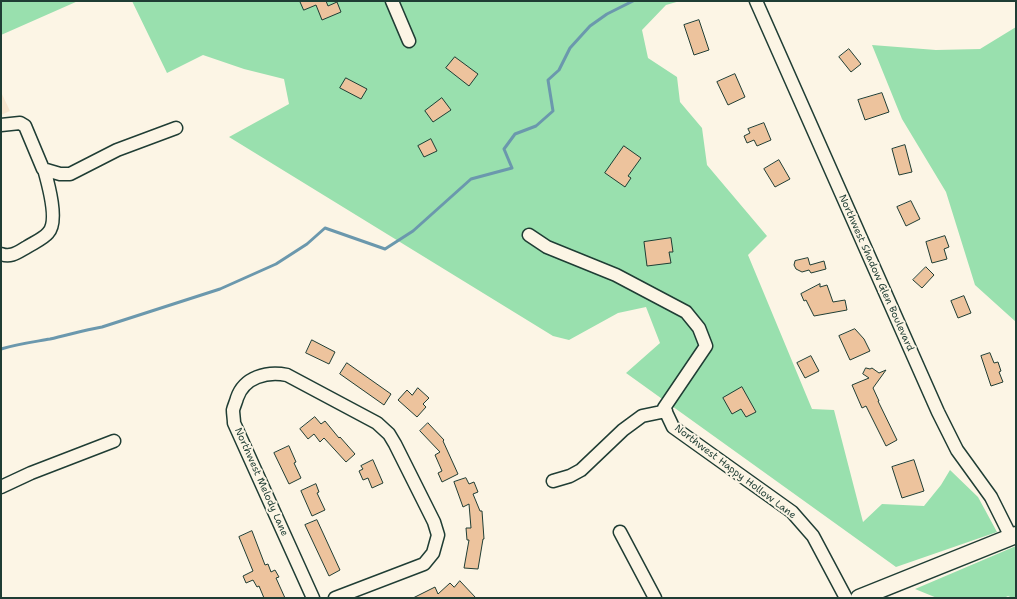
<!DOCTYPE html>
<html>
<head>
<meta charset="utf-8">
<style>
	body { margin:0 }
	#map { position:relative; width:1017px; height:599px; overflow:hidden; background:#fcf5e5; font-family:"Shantell Sans",sans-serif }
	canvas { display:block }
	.frame { position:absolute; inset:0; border:2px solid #1f3d34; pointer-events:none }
</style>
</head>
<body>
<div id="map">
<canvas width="1017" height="599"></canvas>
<div class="frame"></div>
</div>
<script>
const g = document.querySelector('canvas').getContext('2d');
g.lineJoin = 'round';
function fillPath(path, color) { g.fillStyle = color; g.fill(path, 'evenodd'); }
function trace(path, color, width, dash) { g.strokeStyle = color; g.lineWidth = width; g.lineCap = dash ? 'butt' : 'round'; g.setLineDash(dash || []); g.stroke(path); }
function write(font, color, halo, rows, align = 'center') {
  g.font = font + ' "Shantell Sans",sans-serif'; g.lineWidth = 4; g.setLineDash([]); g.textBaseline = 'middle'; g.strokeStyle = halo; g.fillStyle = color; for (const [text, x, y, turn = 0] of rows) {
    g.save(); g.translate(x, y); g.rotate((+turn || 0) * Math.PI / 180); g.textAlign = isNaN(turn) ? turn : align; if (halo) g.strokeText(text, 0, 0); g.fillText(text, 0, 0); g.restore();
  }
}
fillPath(new Path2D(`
	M 1,92 L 10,111 L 1,115 Z`), '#f8e6cf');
fillPath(new Path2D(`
	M 1,1 L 78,1 L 1,35 Z
	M 132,1 L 680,1 L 666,5 L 642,30 L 648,58 L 677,77 L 680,102 L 702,128 L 707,165 L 767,236 L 748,255 L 812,409 L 834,410 L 863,522 L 882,504 L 924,506 L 941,485 L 950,470 L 978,497 L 997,532 L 896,567 L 626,373 L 660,343 L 646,307 L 618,313 L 569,340 L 553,336 L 229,137 L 289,104 L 284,79 L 244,69 L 203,55 L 167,73 Z
	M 1016,27 L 1016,322 L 975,285 L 946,192 L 902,119 L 872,45 L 936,50 L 980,49 Z
	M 1016,546 L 1016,598 L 1012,598 L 1008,596 L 1004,598 L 937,598 L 915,589 Z`), '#99e0ae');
trace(new Path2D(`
	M 1,349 C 17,344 33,342 50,339 C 68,335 84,330 102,327 L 220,289 L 276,264 L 307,244 L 325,228 L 385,249 L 413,231 L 471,179 L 512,168 L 504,149 L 515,134 L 536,126 L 553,111 L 548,80 L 559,70 L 570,48 L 590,26 L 607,14 L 633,1`), '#6b98ad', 3);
const building = new Path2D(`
	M 300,1 L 326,1 L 328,6 L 337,2 L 341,12 L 322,20 L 316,5 L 304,10 Z
	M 699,20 L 709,50 L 694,55 L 684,25 Z
	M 849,49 L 861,64 L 851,72 L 839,57 Z
	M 455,57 L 478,74 L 469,86 L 446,68 Z
	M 735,74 L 745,97 L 728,105 L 717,82 Z
	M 346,78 L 367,89 L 361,99 L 340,88 Z
	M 882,93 L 889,112 L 865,120 L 858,100 Z
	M 442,98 L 451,110 L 433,122 L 425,111 Z
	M 764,123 L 771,140 L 757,146 L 754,140 L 747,143 L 744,136 L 750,133 L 748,129 Z
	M 431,139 L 437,151 L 424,157 L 418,146 Z
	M 905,145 L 912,172 L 899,175 L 892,149 Z
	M 624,146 L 641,158 L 628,176 L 631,178 L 625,187 L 605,173 Z
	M 779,160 L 790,179 L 775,187 L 764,169 Z
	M 911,201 L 920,219 L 906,226 L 897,207 Z
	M 945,236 L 949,247 L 944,249 L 947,259 L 932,263 L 926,242 Z
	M 671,238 L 673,252 L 669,252 L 671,263 L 647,266 L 644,242 Z
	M 808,258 L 810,265 L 824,261 L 826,269 L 811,273 L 809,270 L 802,272 L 796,269 L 794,265 L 795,261 Z
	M 926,267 L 934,275 L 922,288 L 913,280 Z
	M 820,284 L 820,287 L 827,285 L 833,302 L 845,300 L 847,310 L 814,316 L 806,300 L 804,301 L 801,294 Z
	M 964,296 L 971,313 L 958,318 L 951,301 Z
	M 855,329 L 864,339 L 870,351 L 850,360 L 839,336 Z
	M 312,340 L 335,352 L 329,364 L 306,353 Z
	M 990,353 L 994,363 L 998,362 L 1001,371 L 999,372 L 1003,382 L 991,386 L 981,356 Z
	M 811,356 L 819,371 L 805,378 L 797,363 Z
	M 347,363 L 391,394 L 384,405 L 340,374 Z
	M 866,368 L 870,369 L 872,368 L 879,373 L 886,370 L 873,388 L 879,401 L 878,401 L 897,440 L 886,446 L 866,406 L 862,408 L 852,385 L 869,378 L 863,374 Z
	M 742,387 L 756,412 L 746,417 L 741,409 L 732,414 L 723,398 Z
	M 418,388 L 429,398 L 423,404 L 426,407 L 417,417 L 398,400 L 407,390 L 412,395 Z
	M 315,417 L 321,424 L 325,421 L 339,438 L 340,437 L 355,454 L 346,462 L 324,438 L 320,442 L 314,434 L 308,439 L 300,429 Z
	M 428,423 L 444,440 L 443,441 L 458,474 L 442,482 L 438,473 L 442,471 L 435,455 L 440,452 L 420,431 Z
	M 289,446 L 296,462 L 294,463 L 301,478 L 289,484 L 274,453 Z
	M 373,460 L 383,483 L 372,488 L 368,478 L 363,480 L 359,471 L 363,469 L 361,466 Z
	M 914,460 L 924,491 L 902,498 L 892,467 Z
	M 466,478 L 469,484 L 474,482 L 478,492 L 473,494 L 480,511 L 482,511 L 484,539 L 483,539 L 478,569 L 464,568 L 469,540 L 467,540 L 466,528 L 471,528 L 469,504 L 463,507 L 454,482 Z
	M 316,484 L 319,492 L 317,493 L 325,510 L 312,516 L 301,491 Z
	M 317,520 L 340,570 L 329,576 L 305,525 Z
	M 252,531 L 265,565 L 268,564 L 271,572 L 275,570 L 279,577 L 276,578 L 285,598 L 264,598 L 259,586 L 257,587 L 253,580 L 246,583 L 243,576 L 253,571 L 239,537 Z
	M 460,581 L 476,598 L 413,598 L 435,587 L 438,594 L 450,583 L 454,587 Z`);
fillPath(building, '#edc39d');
trace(building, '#1f3d34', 1);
const minor = new Path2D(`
	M 392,1 L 409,41
	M 756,1 L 938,412 L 957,450 L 991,497 L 1011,537
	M 1,125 L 20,123 L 25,126 L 43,169 L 60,174 L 70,174 L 117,150 L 176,128
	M 529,235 L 547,247 L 616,275 L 686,312 L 699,328 L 706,346 L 664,408 L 673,427 L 792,512 L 813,536 L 846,598
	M 1,254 C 11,258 18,252 27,247 C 33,243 43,239 48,233 C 59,222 48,183 44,169
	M 553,481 L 570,476 L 581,470 L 623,430 L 642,416 L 666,411
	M 1,487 L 31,473 L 114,441
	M 620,532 L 655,598
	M 313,598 L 234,423 C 234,419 233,414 233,410 C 234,406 236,402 237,398 C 244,377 267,371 287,375 L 377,423 L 389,434 L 395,444 L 434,522 L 438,535 L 433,553 L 424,564 L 335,598`);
const major = new Path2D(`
	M 859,598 L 1016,535`);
trace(minor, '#1f3d34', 15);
trace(major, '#1f3d34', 19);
trace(minor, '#fcf5e5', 12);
trace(major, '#fcf5e5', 16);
write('10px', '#1f3d34', '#fcf5e5', [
	["Northwest Shadow Glen Boulevard",876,273,66],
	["Northwest Happy Hollow Lane",735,472,37],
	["Northwest Melody Lane",261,482,66]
]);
</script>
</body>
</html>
